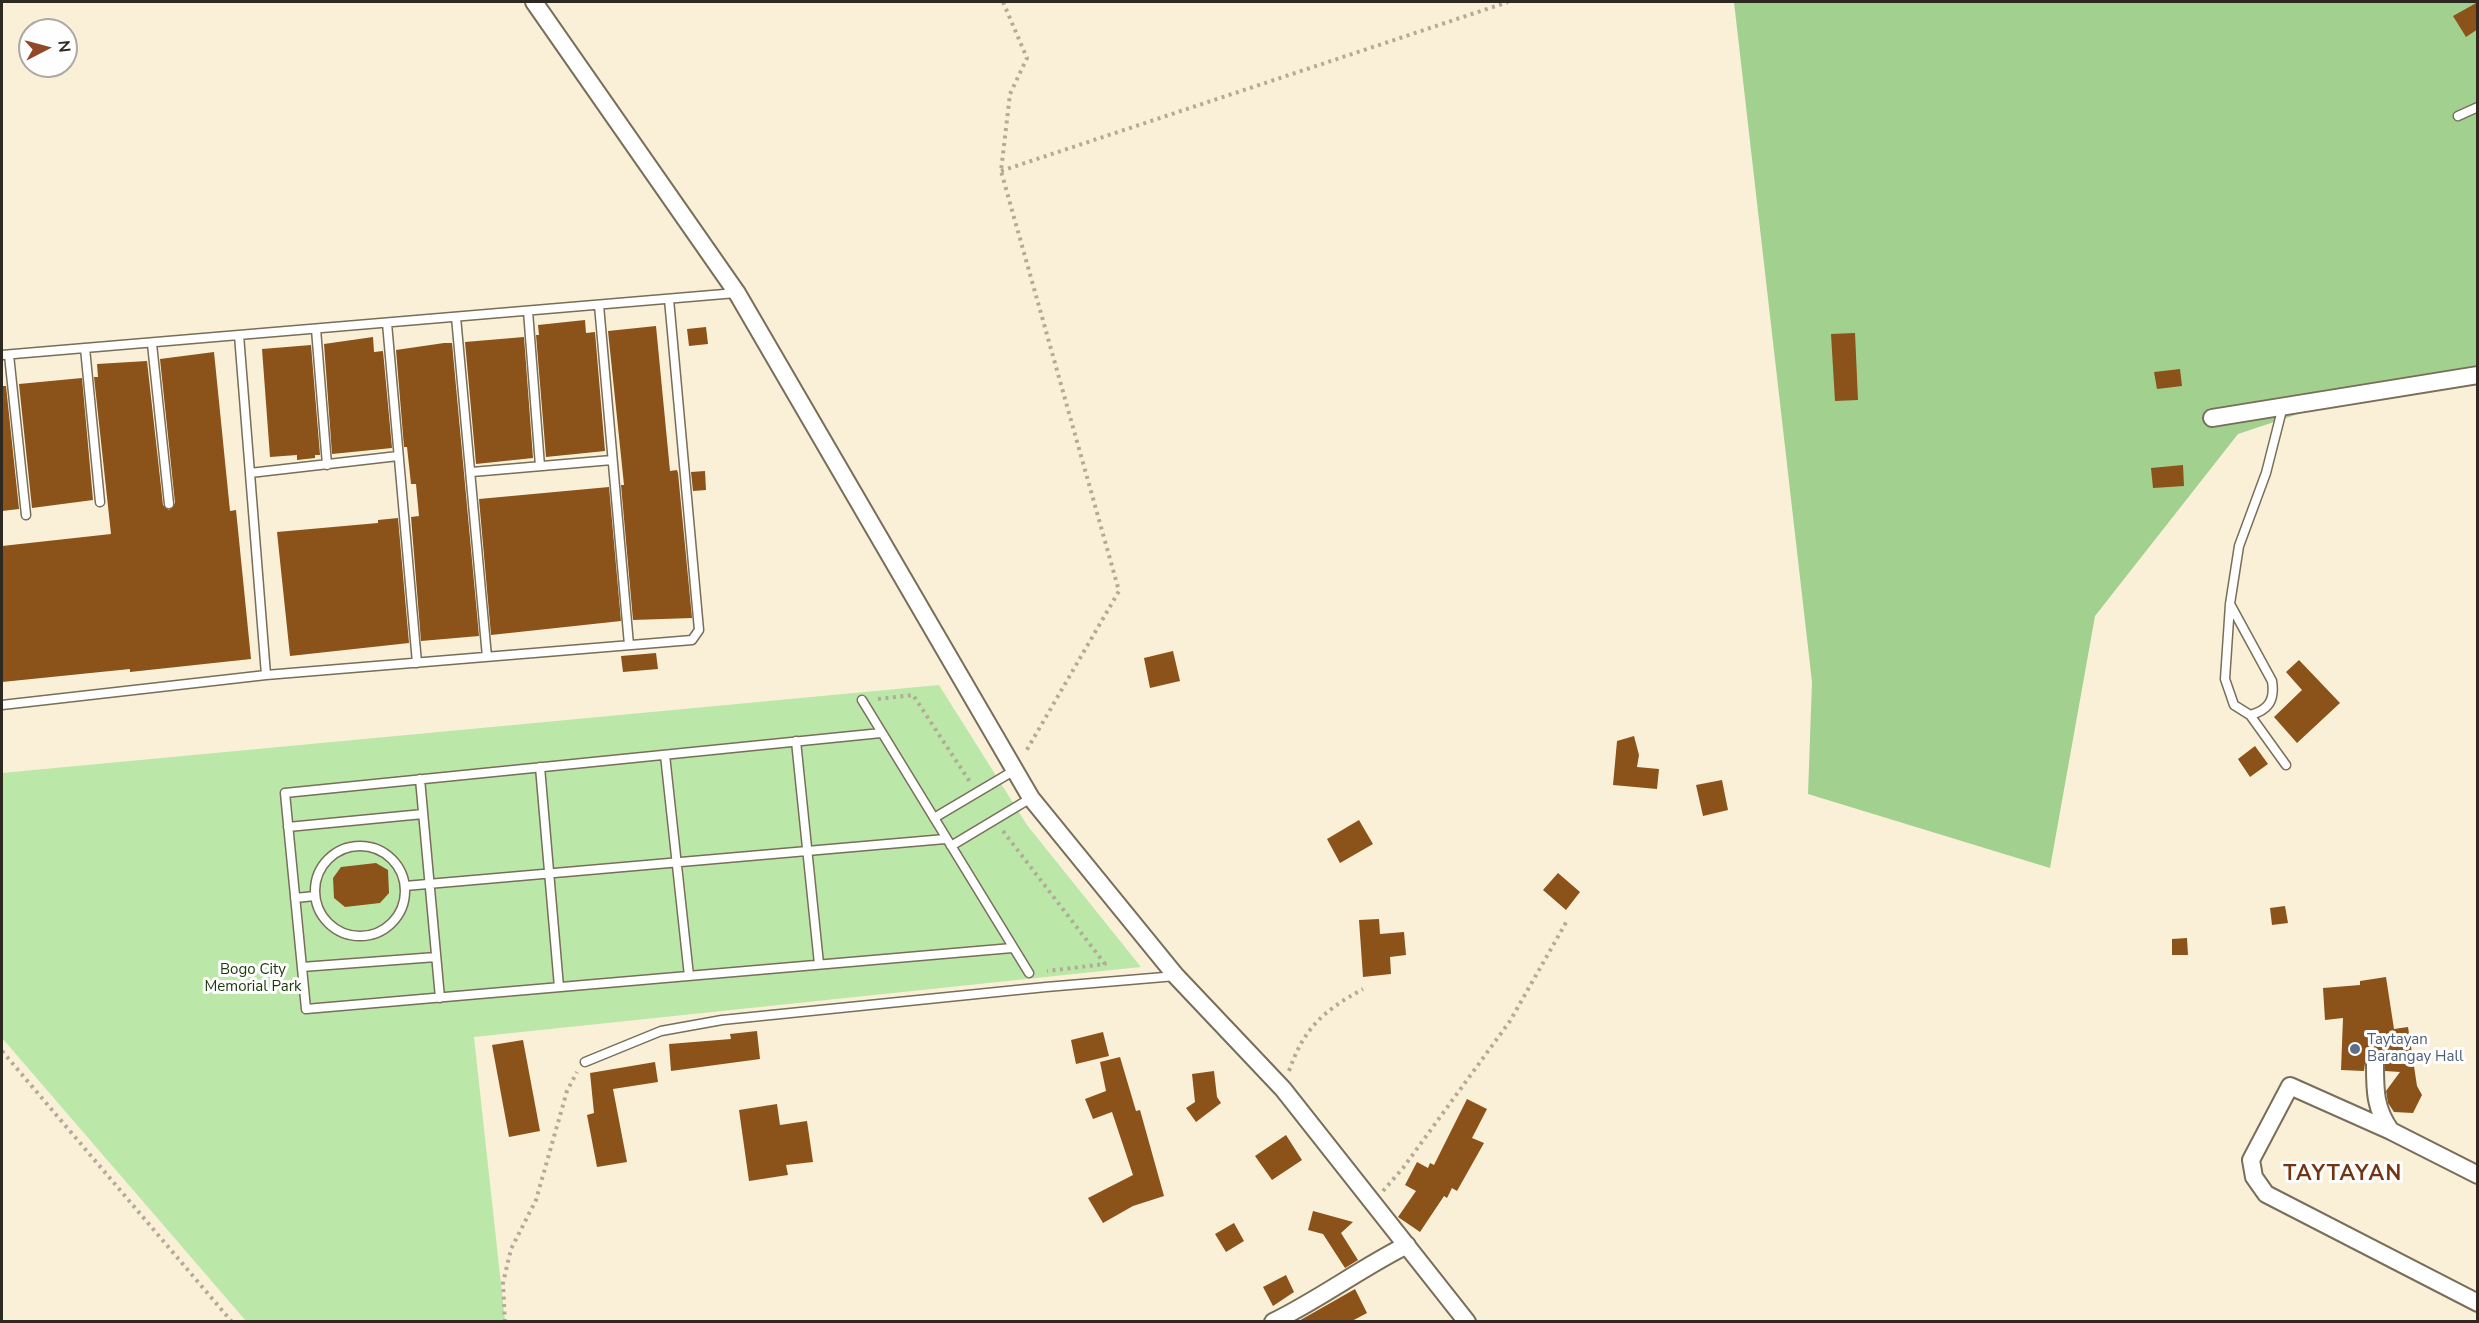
<!DOCTYPE html>
<html>
<head>
<meta charset="utf-8">
<style>
	body { margin:0 }
	#map { position:relative; width:2479px; height:1323px; overflow:hidden; background:#faf0d7; font-family:"Nunito Sans",sans-serif }
	canvas { display:block }
	.frame { position:absolute; inset:0; border:3px solid #2d2920; pointer-events:none }
	.north { position:absolute; left:18px; top:18px; width:60px; height:60px; box-sizing:border-box; background:#fefefe; border:2px solid #aaa9a5; border-radius:50%; rotate:84deg; font-size:16px; font-weight:700; line-height:24px; text-align:center; color:#2d2920 }
	.north::after { content:''; display:block; margin:auto; width:21px; height:27px; background:#904826; clip-path:polygon(50% 0,100% 100%,50% 72%,0 100%) }
</style>
</head>
<body>
<div id="map">
<canvas width="2479" height="1323"></canvas>
<div class="frame"></div>
<div class="north">N</div>
</div>
<script>
const g = document.querySelector('canvas').getContext('2d');
g.lineJoin = 'round';
function fillPath(path, color) { g.fillStyle = color; g.fill(path, 'evenodd'); }
function trace(path, color, width, dash) { g.strokeStyle = color; g.lineWidth = width; g.lineCap = dash ? 'butt' : 'round'; g.setLineDash(dash || []); g.stroke(path); }
function write(font, color, halo, rows, align = 'center') {
  g.font = font + ' "Nunito Sans",sans-serif'; g.lineWidth = 6; g.setLineDash([]); g.textBaseline = 'middle'; g.strokeStyle = halo; g.fillStyle = color; for (const [text, x, y, turn = 0] of rows) {
    g.save(); g.translate(x, y); g.rotate((+turn || 0) * Math.PI / 180); g.textAlign = isNaN(turn) ? turn : align; if (halo) g.strokeText(text, 0, 0); g.fillText(text, 0, 0); g.restore();
  }
}
fillPath(new Path2D(`
	M 939,685 L 1027,825 L 1141,967 L 474,1037 L 505,1321 L 246,1321 L 2,1038 L 2,773 Z`), '#bbe8a9');
fillPath(new Path2D(`
	M 1734,2 L 2477,2 L 2477,370 L 2376,388 L 2238,434 L 2095,616 L 2050,868 L 1808,794 L 1812,682 Z`), '#a2d08f');
fillPath(new Path2D(`
	M 2478,2 L 2478,29 L 2466,37 L 2453,16 Z
	M 585,320 L 586,333 L 595,332 L 605,451 L 546,457 L 536,335 L 539,335 L 538,325 Z
	M 656,326 L 670,471 L 677,470 L 678,473 L 692,618 L 633,620 L 621,485 L 624,485 L 608,331 Z
	M 706,327 L 708,344 L 689,346 L 687,329 Z
	M 1855,333 L 1858,400 L 1835,401 L 1831,334 Z
	M 373,337 L 374,352 L 383,351 L 392,448 L 332,454 L 324,344 Z
	M 524,337 L 533,458 L 476,464 L 465,342 Z
	M 444,343 L 452,343 L 479,636 L 421,641 L 411,517 L 419,516 L 416,484 L 411,484 L 407,447 L 404,447 L 396,350 Z
	M 311,345 L 320,455 L 315,455 L 315,458 L 297,460 L 297,455 L 270,457 L 262,349 Z
	M 214,352 L 230,511 L 236,510 L 251,659 L 130,672 L 130,669 L 2,682 L 2,546 L 111,534 L 94,377 L 98,377 L 97,364 L 147,361 L 163,505 L 169,510 L 175,503 L 160,359 Z
	M 2180,369 L 2182,386 L 2157,389 L 2154,372 Z
	M 82,378 L 93,500 L 32,508 L 19,384 Z
	M 2,386 L 6,386 L 19,509 L 2,511 Z
	M 2183,465 L 2184,486 L 2153,488 L 2151,468 Z
	M 705,471 L 706,490 L 693,491 L 691,472 Z
	M 609,487 L 621,621 L 491,635 L 479,499 Z
	M 398,518 L 409,643 L 290,656 L 277,532 L 378,523 L 378,520 Z
	M 1173,651 L 1180,681 L 1150,688 L 1144,658 Z
	M 656,653 L 658,669 L 623,672 L 621,656 Z
	M 2299,660 L 2340,703 L 2297,743 L 2274,717 L 2302,690 L 2286,672 Z
	M 1634,736 L 1639,755 L 1637,767 L 1659,769 L 1657,789 L 1613,785 L 1617,741 Z
	M 2255,746 L 2268,764 L 2250,777 L 2238,759 Z
	M 1722,780 L 1728,810 L 1703,816 L 1696,785 Z
	M 1359,820 L 1373,844 L 1340,863 L 1327,839 Z
	M 376,863 L 388,870 L 389,893 L 380,903 L 345,907 L 334,898 L 333,878 L 341,867 Z
	M 1558,873 L 1580,892 L 1566,910 L 1543,890 Z
	M 2285,906 L 2288,923 L 2272,925 L 2270,908 Z
	M 1379,919 L 1380,934 L 1404,932 L 1406,955 L 1390,957 L 1391,974 L 1363,977 L 1359,920 Z
	M 2187,938 L 2188,955 L 2172,955 L 2172,939 Z
	M 2386,977 L 2394,1029 L 2408,1027 L 2417,1086 L 2422,1095 L 2413,1113 L 2394,1112 L 2388,1103 L 2386,1091 L 2400,1072 L 2385,1071 L 2385,1060 L 2381,1052 L 2374,1051 L 2366,1055 L 2364,1071 L 2341,1070 L 2343,1018 L 2325,1020 L 2323,988 L 2360,985 L 2360,981 Z
	M 757,1031 L 760,1059 L 671,1071 L 669,1044 L 731,1039 L 730,1034 Z
	M 1103,1032 L 1109,1056 L 1076,1064 L 1071,1040 Z
	M 523,1040 L 540,1131 L 509,1137 L 492,1045 Z
	M 1120,1057 L 1136,1111 L 1140,1110 L 1164,1196 L 1133,1206 L 1103,1223 L 1088,1198 L 1133,1175 L 1112,1112 L 1093,1119 L 1085,1099 L 1106,1091 L 1100,1062 Z
	M 655,1062 L 658,1082 L 613,1089 L 627,1162 L 597,1167 L 587,1115 L 594,1113 L 590,1073 Z
	M 1214,1071 L 1217,1097 L 1221,1103 L 1196,1122 L 1186,1108 L 1195,1102 L 1192,1074 Z
	M 1467,1099 L 1487,1109 L 1472,1138 L 1484,1143 L 1457,1191 L 1452,1188 L 1447,1198 L 1444,1196 L 1420,1232 L 1398,1217 L 1416,1191 L 1405,1185 L 1417,1162 L 1428,1168 L 1430,1163 L 1434,1165 Z
	M 777,1104 L 780,1125 L 807,1121 L 813,1162 L 786,1165 L 788,1175 L 749,1181 L 739,1110 Z
	M 1286,1135 L 1302,1160 L 1272,1180 L 1255,1156 Z
	M 1313,1211 L 1353,1222 L 1341,1233 L 1358,1260 L 1345,1268 L 1323,1234 L 1308,1230 Z
	M 1234,1223 L 1244,1241 L 1226,1252 L 1215,1234 Z
	M 1286,1275 L 1294,1292 L 1273,1306 L 1263,1287 Z
	M 1355,1289 L 1367,1313 L 1350,1322 L 1297,1322 Z`), '#8b521a');
const lane = new Path2D(`
	M 2458,116 L 2478,107
	M 599,305 L 629,645
	M 528,311 L 540,466
	M 456,317 L 487,657
	M 387,323 L 417,663
	M 316,329 L 327,465
	M 239,335 L 266,675
	M 152,344 L 169,504
	M 85,348 L 100,502
	M 2,355 L 736,293
	M 9,355 L 26,515
	M 472,472 L 612,460
	M 250,473 L 398,456
	M 2230,604 L 2272,681 C 2275,700 2269,710 2250,715 L 2234,705 L 2225,679 L 2230,604 L 2239,546 L 2266,473 L 2283,406
	M 862,700 L 1029,973
	M 2,705 L 266,675 L 692,640 L 699,630 L 669,299
	M 2250,715 L 2286,765
	M 881,733 L 285,793 L 306,1009 L 1012,948
	M 796,741 L 819,964
	M 665,755 L 689,976
	M 540,767 L 559,987
	M 420,779 L 440,998
	M 934,818 L 1015,770
	M 288,827 L 423,814
	M315 891a45 45 0 1 1 90 0a45 45 0 1 1-90 0Z
	M 951,846 L 1031,798
	M 405,886 L 945,839
	M 295,898 L 315,896
	M 302,967 L 436,957
	M 585,1062 L 661,1031 L 722,1020 L 1046,987 L 1176,976`);
const street = new Path2D(`
	M 534,2 L 737,293 L 1031,798 L 1176,976 L 1283,1089 L 1467,1322
	M 2212,418 L 2478,375
	M 2375,1061 C 2375,1088 2374,1108 2391,1131 L 2478,1175
	M 2391,1131 L 2290,1086 L 2251,1160 L 2254,1177 L 2266,1194 L 2478,1303
	M 1273,1322 C 1320,1299 1361,1268 1407,1245`);
trace(lane, '#786e59', 11);
trace(street, '#786e59', 20);
trace(new Path2D(`
	M 1003,2 L 1027,58 L 1010,94 L 1001,171 L 1119,591 L 1025,753
	M 1001,171 L 1508,2
	M 878,699 L 913,695 L 970,782
	M 1003,831 L 1105,964 L 1047,971
	M 2,1051 L 232,1322
	M 1289,1071 C 1304,1028 1323,1011 1363,989
	M 1383,1191 L 1403,1168 L 1510,1021 L 1568,919
	M 505,1322 L 503,1283 L 511,1249 L 536,1200 L 567,1091 L 577,1072`), '#b3ab97', 4, [3, 4.5]);
trace(lane, '#fff', 8);
trace(street, '#fff', 16);
for (const [x, y, r, color] of [
	[2355,1049,6,"#5c6f8a"]
]) { const dot = new Path2D(); dot.arc(x, y, r, 0, 2 * Math.PI); g.fillStyle = color; g.fill(dot); trace(dot, '#fefefe', 2); }
write('15px', '#1c390c', '#fefefe', [
	["Bogo City",253,970],
	["Memorial Park",253,987]
]);
write('15px', '#4e5e75', '#fefefe', [
	["Taytayan",2367,1040],
	["Barangay Hall",2367,1057]
], 'left');
g.letterSpacing = '1.5px';
write('bold 21px', '#733413', '#fefefe', [
	["TAYTAYAN",2343,1175]
]);
g.letterSpacing = '0px';
</script>
</body>
</html>
